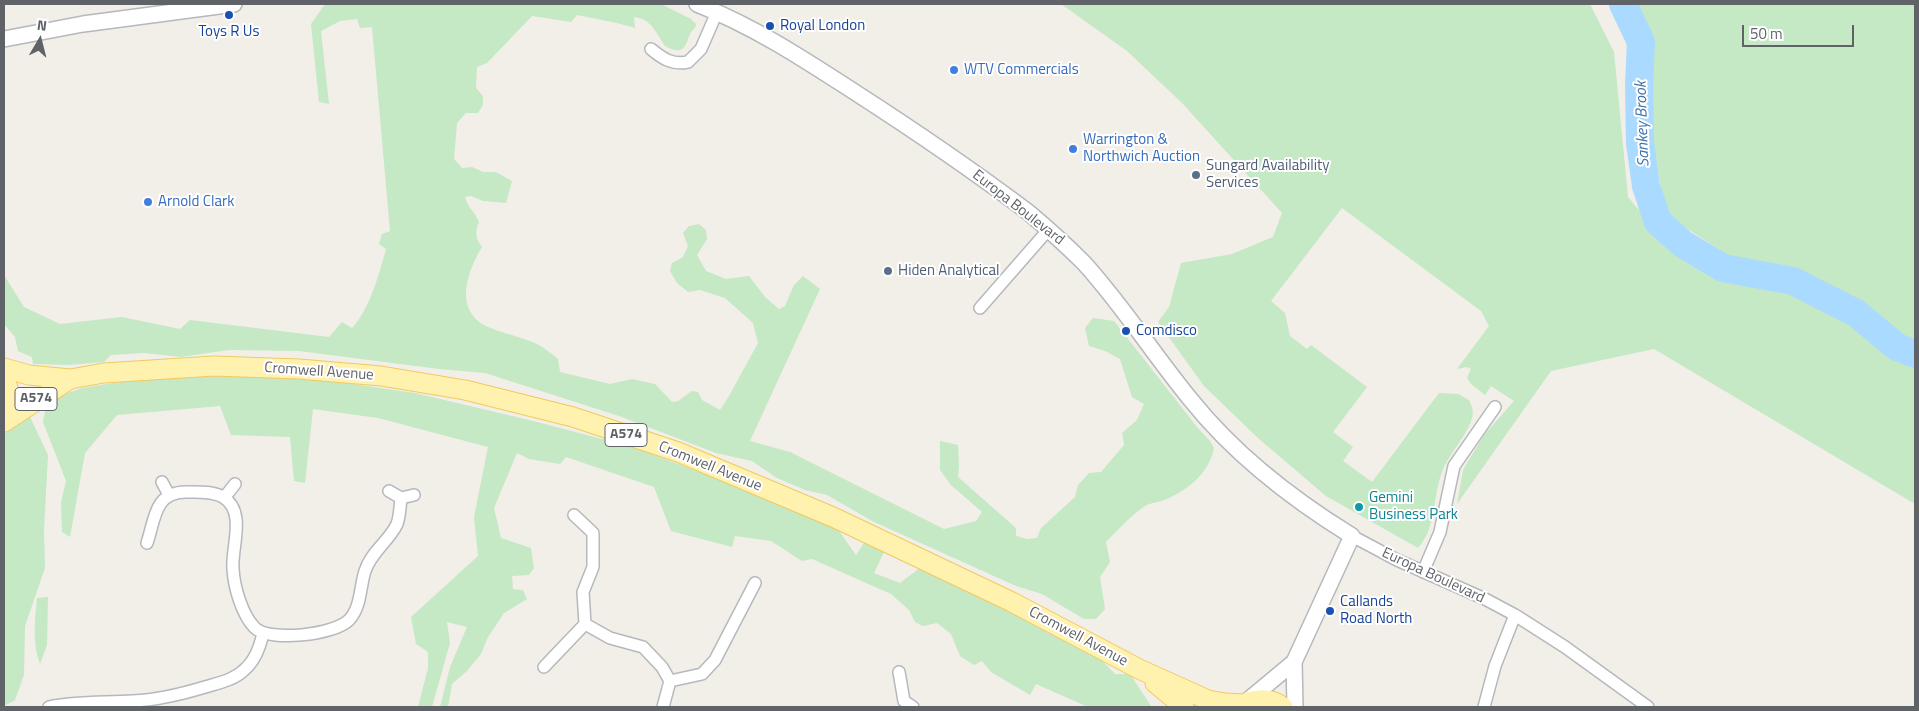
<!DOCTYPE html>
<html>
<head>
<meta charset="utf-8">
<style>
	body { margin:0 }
	#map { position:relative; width:1919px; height:711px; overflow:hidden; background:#f1efe8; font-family:"Titillium Web",sans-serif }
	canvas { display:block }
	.frame { position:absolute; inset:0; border:5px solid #5f6368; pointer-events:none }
	.north { position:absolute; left:15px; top:15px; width:50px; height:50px; -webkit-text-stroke:4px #fff; paint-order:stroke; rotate:8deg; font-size:14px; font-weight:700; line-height:20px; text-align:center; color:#5f6368 }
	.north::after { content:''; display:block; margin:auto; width:18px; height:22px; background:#5f6368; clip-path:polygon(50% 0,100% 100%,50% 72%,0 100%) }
	.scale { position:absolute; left:1742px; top:25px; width:112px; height:22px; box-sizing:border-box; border:2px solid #5f6368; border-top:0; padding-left:6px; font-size:15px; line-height:18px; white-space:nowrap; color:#5f6368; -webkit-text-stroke:4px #fff; paint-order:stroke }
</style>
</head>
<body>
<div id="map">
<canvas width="1919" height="711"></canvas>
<div class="frame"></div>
<div class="north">N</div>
<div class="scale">50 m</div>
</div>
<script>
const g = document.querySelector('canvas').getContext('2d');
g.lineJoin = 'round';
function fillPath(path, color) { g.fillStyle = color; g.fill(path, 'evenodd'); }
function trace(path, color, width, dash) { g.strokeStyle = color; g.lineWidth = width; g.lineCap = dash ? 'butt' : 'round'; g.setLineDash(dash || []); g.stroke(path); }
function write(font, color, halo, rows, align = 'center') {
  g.font = font + ' "Titillium Web",sans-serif'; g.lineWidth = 4; g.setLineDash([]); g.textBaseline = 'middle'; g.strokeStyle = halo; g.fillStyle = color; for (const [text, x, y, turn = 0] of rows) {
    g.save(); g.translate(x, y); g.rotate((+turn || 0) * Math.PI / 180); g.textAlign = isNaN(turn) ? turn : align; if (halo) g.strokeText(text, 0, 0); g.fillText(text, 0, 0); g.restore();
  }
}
fillPath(new Path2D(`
	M 325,4 L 661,4 L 691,19 L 696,24 L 695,28 C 684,35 691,60 665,46 C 656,33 652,19 634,17 L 635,28 L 617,23 L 577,15 L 571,22 L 532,16 L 487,63 L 477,67 L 476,88 L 483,96 L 483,105 L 478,113 L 466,113 L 457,123 L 454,159 L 462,168 L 472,167 L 483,172 L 496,172 L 512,181 L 506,203 L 483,201 L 471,196 L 465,197 C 467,207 475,212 479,222 C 475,232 475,238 482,247 C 467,272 453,311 488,327 C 505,334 523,337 539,345 C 546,349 552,354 558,359 L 560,372 L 610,384 L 632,379 L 655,384 L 672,402 L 678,401 L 692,391 L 698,392 L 702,400 L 720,410 L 729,396 L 758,343 L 753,323 L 725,298 L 700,290 L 688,292 L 677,283 L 670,271 L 672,263 L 683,257 L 688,246 L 683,233 L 689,226 L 699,224 L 706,230 L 707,239 L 697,255 L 706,271 L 726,279 L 749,276 L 765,297 L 779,309 L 785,306 L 794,285 L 803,276 L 820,289 L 750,441 L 790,452 L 944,529 L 976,521 L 982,512 L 951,485 L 940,470 L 940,441 L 958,445 L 959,467 L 958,477 L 1016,528 L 1016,536 L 1027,539 L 1037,538 L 1041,528 L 1075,497 L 1078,485 L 1089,473 L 1101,472 L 1124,445 L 1122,433 L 1137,420 L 1144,404 L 1132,397 L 1120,359 L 1105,351 L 1089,346 L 1085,328 L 1093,318 L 1114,321 L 1197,427 L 1210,441 L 1214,448 C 1209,472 1191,488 1169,498 C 1162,502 1153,502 1147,505 C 1135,511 1116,532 1106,542 L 1110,562 L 1100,577 L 1105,609 L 1096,619 L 1084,619 L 1042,594 L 1016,586 L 872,521 L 827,495 L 805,490 L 777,478 L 752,461 L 716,453 L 622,417 L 485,373 L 439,369 L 299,351 L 229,350 L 181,357 L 144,353 L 111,355 L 104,362 L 68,365 L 33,364 L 32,357 L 18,351 L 15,337 L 4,324 L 4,275 L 24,307 L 60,324 L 122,317 L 180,329 L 190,320 L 329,337 L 342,322 L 352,328 C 370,309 379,274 386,249 L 379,244 L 382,234 L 390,231 L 372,27 L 360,28 L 357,19 L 340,21 L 321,31 L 329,104 L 319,102 L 311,24 Z
	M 1061,4 L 1590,4 L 1614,52 L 1628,197 C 1669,249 1730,272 1792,292 L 1812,276 L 1798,270 L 1729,256 L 1666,215 L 1650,128 L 1651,41 L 1634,4 L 1915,4 L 1915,339 L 1901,334 L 1853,296 L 1846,293 L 1844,315 L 1857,326 L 1869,316 L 1902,339 L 1915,344 L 1915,504 L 1654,349 L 1551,371 L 1457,504 L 1463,470 L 1484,435 L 1514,401 L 1491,386 L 1485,395 L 1471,384 L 1467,378 L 1471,369 L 1467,367 L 1457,369 L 1489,326 L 1481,311 L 1342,208 L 1271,301 L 1285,313 L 1290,336 L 1307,349 L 1311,345 L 1367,387 L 1333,432 L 1353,447 L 1343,461 L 1372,482 L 1439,393 L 1458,394 L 1469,400 C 1472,406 1474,412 1472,418 C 1468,434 1448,455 1442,472 C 1432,498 1437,527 1418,548 L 1326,496 L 1259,439 L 1204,386 L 1158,322 L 1169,307 L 1181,263 L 1232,254 L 1273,237 L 1282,213 L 1182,103 L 1127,51 Z
	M 243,376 L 332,381 L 415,393 L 533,421 L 633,447 L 804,512 L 837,528 L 856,555 L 866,540 L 884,552 L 874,573 L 900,583 L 921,567 L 1095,653 L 1115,674 L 1130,674 L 1151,706 L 1155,707 L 1088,707 L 1036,684 L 1030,695 L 991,672 L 982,661 L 974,665 L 960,656 L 951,634 L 937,623 L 923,626 L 915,622 L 909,610 L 891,594 L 812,559 L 802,561 L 771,541 L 735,536 L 732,547 L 671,531 L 654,487 L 566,457 L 560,464 L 529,459 L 517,453 L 494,508 L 501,538 L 531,548 L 534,568 L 529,575 L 512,576 L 513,589 L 523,590 L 527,599 L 504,613 L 488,637 L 481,654 L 467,671 L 452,684 L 448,707 L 440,707 L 450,667 L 467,627 L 447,622 L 450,643 L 432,707 L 418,707 L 428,668 L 428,652 L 416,644 L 411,617 L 478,556 L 474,517 L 488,447 L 378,418 L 313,409 L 305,483 L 294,481 L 290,437 L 231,435 L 220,406 L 117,415 L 85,453 L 70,537 L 62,532 L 61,502 L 66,481 L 43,422 L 46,406 L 56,397 L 82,388 L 120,382 L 183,377 Z
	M 30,417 L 48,455 L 44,530 L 45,568 L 25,626 L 24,675 L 15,700 L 4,706 L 4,434 Z
	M 48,597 L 47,645 L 40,664 C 32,644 35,619 37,598 Z`), '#c5e8c5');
trace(new Path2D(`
	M 1623,4 L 1641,42 L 1639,85 L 1640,143 L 1646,186 L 1658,222 L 1683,244 L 1723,268 L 1793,281 L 1856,313 L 1897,347 L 1915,354`), '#aadaff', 28);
const minor = new Path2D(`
	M 651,49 C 663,59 672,65 688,62 L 701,49 L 717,12
	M 980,308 L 1049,229
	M 162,482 L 169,495
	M 389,491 L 401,498 L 414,495
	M 224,498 L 235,484
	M 574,515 L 593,533 L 593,567 L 583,592 L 585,624 L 610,638 L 643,647 L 662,667 L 670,681 L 663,707
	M 1352,536 L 1397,560 L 1485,599 L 1515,615 L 1565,647 L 1648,707
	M 147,543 C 155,520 154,492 186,492 C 197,492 213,491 223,497 C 247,512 231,547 233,569 C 234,587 242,615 255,628 C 270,642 334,635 349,620 C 361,608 360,586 365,571 C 371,552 389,541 397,524 C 400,516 400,506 401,498
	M 1423,572 L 1440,532 L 1454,466 L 1495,407
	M 544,667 L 585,624
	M 899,672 L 904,701 L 913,707
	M 670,681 L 702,674 L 715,660 L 755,583
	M 49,707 C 76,701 106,703 133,701 C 158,700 182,694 205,687 C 218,683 234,680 244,670 C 255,661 260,647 263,633
	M 1484,707 L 1495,666 L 1515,615`);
const tertiary = new Path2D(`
	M 697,4 C 753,26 802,58 853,91 C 912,129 971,169 1028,212 C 1047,228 1066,245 1084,263 C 1123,306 1154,355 1191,400 C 1235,455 1292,499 1352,536 L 1294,662 L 1246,702
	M 4,39 L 83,24 L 234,4
	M 1294,662 L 1295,707`);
const primary = new Path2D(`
	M 4,368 L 29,375 L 70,379 L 104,373 L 214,366 L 299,369 L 381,376 L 465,390 L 573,417 L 678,452 L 833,517 L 1012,602 L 1139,669 L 1208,700 L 1225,703 L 1243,704
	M 4,378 C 11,391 11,405 4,417
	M 4,422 L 70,379
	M 1155,683 L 1184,707
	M 1238,707 C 1251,698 1270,697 1283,707`);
trace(minor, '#b5b8bc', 14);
trace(tertiary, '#b5b8bc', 18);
trace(primary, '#f2c960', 21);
trace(minor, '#fff', 11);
trace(tertiary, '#fff', 15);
trace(primary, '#fff2af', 19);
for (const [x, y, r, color] of [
	[229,15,5,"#1a4fb4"],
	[770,26,5,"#1a4fb4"],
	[954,70,5,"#3f7fe0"],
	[1073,149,5,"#3f7fe0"],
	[1196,175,5,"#5c6f8a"],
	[148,202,5,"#3f7fe0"],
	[888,271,5,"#5c6f8a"],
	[1126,331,5,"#1a4fb4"],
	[1359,507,5,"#0f9aa8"],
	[1330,611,5,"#1a4fb4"]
]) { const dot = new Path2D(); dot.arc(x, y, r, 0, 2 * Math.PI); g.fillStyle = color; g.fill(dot); trace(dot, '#fff', 2); }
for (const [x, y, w] of [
	[36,399,42],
	[626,435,42]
]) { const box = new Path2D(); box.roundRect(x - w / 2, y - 11.5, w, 23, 4); g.fillStyle = '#fff'; g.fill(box); trace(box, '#5f6368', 1); }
write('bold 14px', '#5f6368', null, [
	["A574",36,399],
	["A574",626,435]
]);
write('15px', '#164399', '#fff', [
	["Royal London",780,26],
	["Toys R Us",229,32,"center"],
	["Comdisco",1136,331],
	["Callands",1340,602],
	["Road North",1340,619]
], 'left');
write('15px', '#366cbe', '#fff', [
	["WTV Commercials",964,70],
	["Warrington &",1083,140],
	["Northwich Auction",1083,157],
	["Arnold Clark",158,202]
], 'left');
write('15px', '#4e5e75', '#fff', [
	["Sungard Availability",1206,166],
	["Services",1206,183],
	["Hiden Analytical",898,271]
], 'left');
write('15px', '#5f6368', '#fff', [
	["Europa Boulevard",1018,208,38],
	["Cromwell Avenue",319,372,4],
	["Cromwell Avenue",710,467,22],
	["Europa Boulevard",1433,576,25],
	["Cromwell Avenue",1078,637,28]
]);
write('15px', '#0d838f', '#fff', [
	["Gemini",1369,498],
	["Business Park",1369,515]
], 'left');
write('italic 16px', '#4174aa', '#fff', [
	["Sankey Brook",1643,124,-92]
]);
</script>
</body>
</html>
